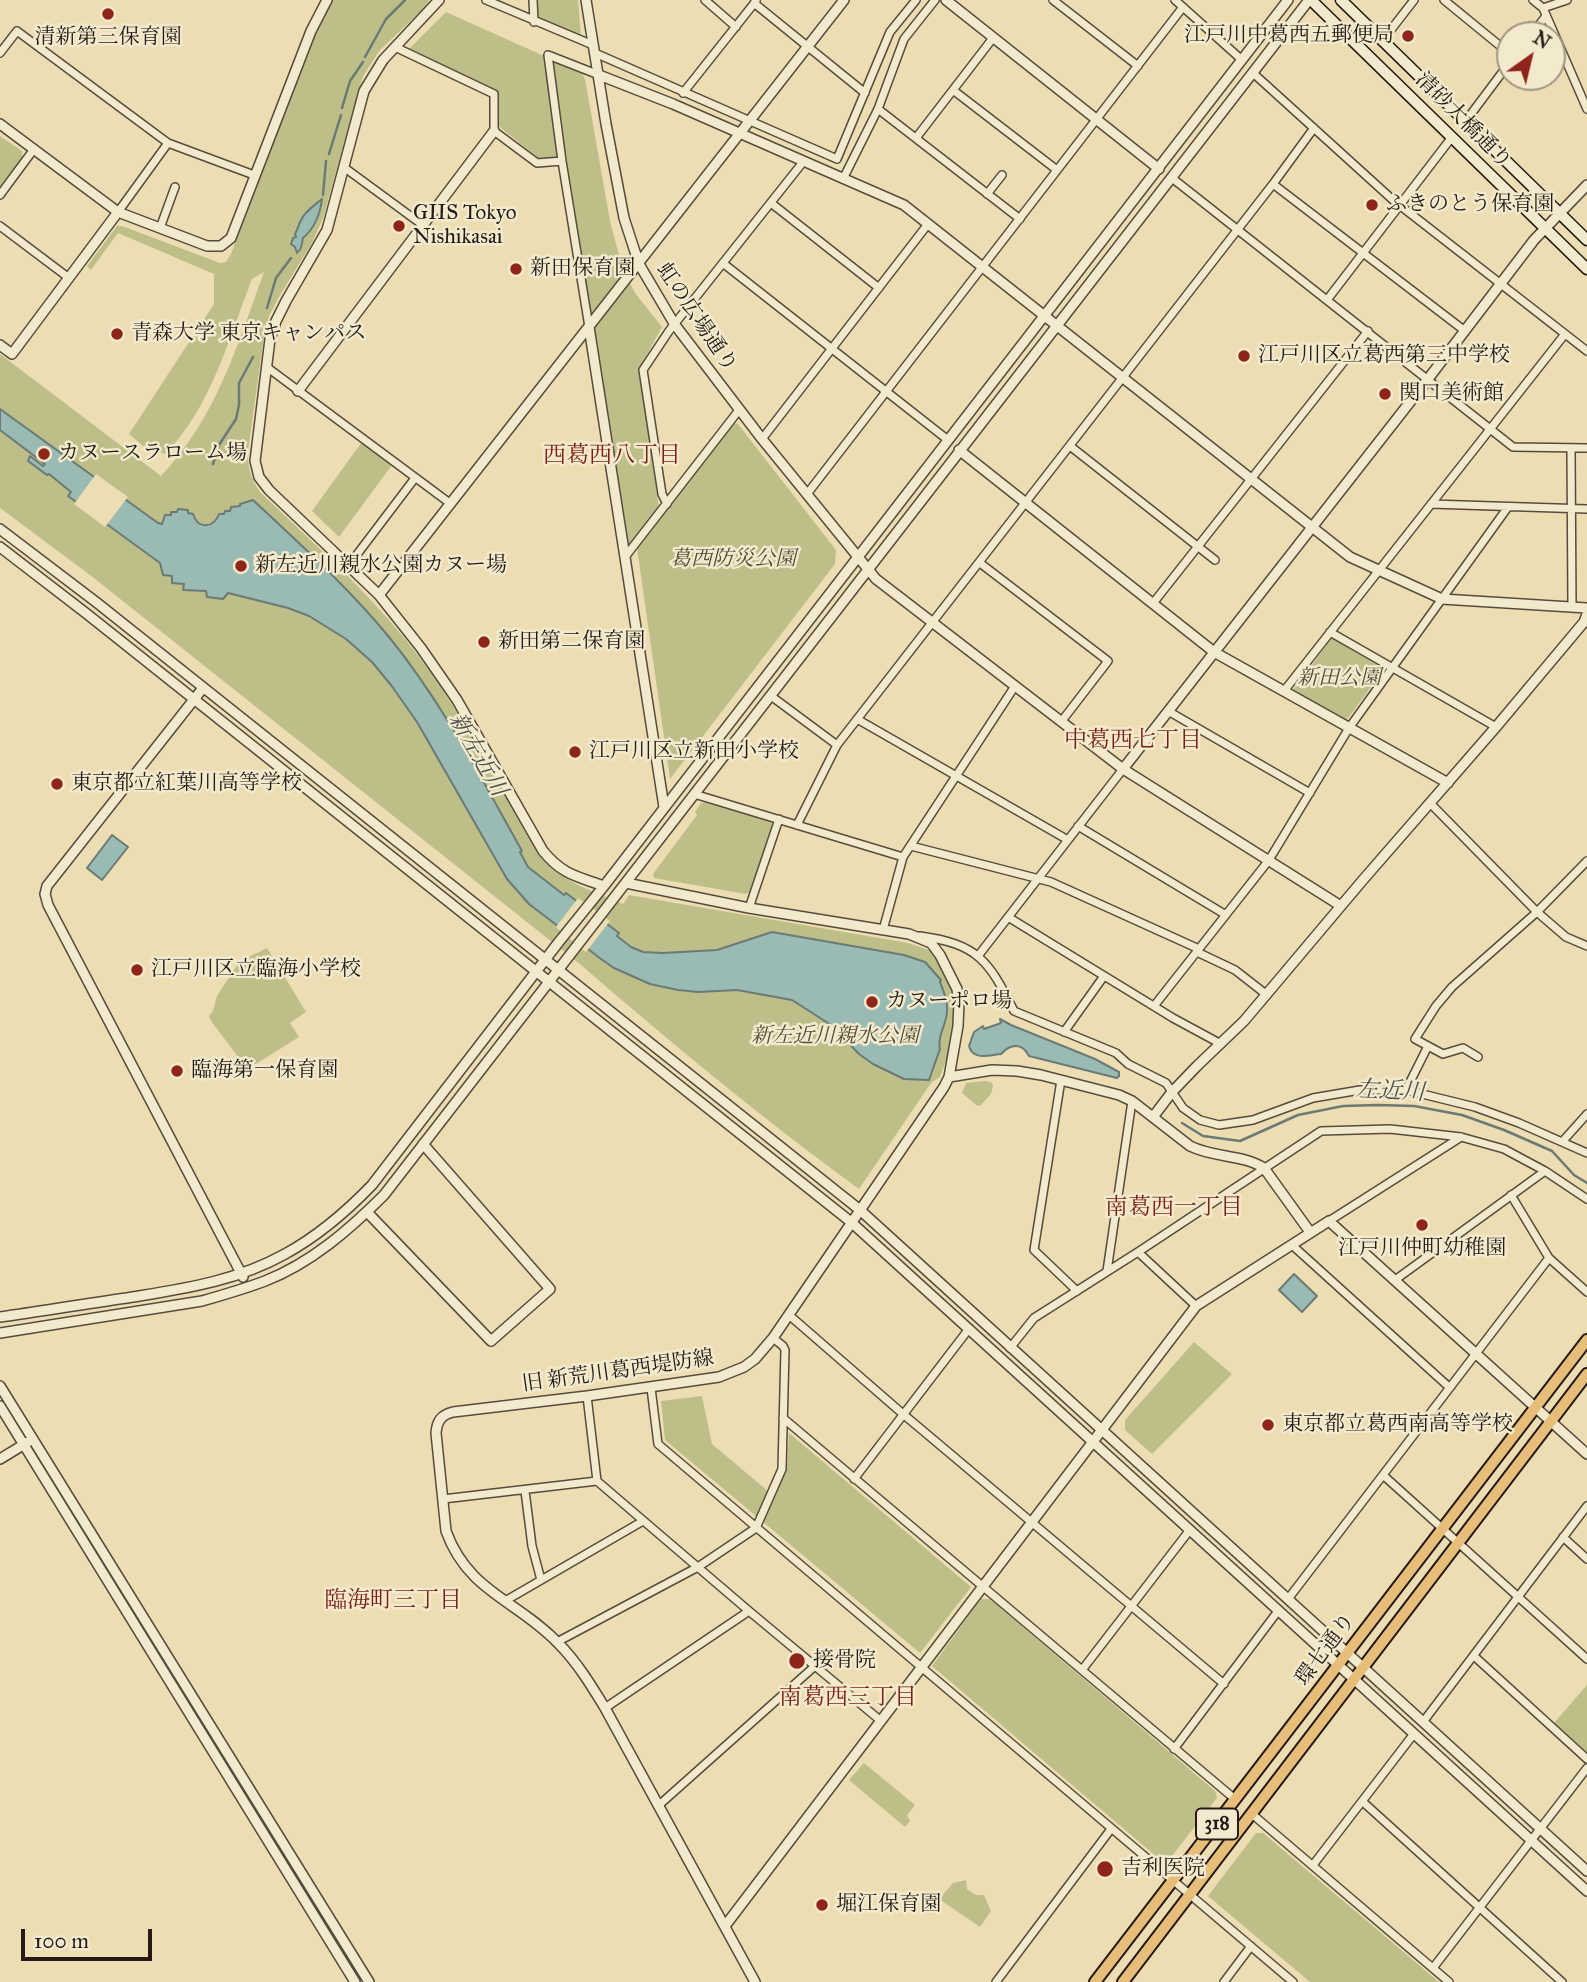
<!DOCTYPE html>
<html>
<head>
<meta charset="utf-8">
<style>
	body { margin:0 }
	#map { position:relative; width:1587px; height:1982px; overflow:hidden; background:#ecddb2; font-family:"IM FELL Great Primer",serif }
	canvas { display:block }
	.north { position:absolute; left:1496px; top:21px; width:70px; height:70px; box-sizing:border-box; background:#f3e9cd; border:2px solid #a19684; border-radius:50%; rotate:34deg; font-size:19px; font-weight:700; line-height:28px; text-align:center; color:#251a16 }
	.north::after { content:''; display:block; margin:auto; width:24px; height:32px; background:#8f2418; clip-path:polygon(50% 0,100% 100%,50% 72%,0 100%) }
	.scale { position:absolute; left:21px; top:1929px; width:131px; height:32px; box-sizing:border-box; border:4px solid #251a16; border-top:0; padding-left:9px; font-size:21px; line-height:24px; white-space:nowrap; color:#251a16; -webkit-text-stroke:5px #f3e9cd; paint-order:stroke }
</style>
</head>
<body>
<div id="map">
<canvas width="1587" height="1982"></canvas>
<div class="north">N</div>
<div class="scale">100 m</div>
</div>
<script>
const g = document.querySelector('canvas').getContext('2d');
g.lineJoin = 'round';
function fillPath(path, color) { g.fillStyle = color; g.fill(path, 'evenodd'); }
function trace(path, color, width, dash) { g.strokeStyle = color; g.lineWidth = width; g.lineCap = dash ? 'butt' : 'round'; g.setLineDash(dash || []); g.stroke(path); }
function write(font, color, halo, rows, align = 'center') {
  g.font = font + ' "IM FELL Great Primer","Noto Serif JP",serif'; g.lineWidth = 5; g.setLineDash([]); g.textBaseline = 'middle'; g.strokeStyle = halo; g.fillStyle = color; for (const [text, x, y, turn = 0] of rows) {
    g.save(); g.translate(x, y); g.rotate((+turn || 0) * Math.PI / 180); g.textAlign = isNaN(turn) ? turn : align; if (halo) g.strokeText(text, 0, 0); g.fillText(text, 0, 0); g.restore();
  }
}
fillPath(new Path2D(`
	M 332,0 L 429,0 L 423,9 L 380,50 L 363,76 L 323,218 L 312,243 L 280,295 L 269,316 L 264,336 L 248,451 C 247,467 251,479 260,492 C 314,544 371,594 416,653 C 464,715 499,786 538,854 C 563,883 588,889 623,904 L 629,895 L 908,943 L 929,950 L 937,958 L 954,990 L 957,1003 L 951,1046 L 940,1077 L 931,1083 L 859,1189 C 763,1119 671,1043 581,965 L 90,575 L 0,508 L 0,354 L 161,476 C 217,416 236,348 264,272 L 252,279 C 229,338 211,408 165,454 L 143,446 L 129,434 L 214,304 L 214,274 L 118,233 L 91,270 L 87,266 L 117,226 L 122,226 L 220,263 L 226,262 L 231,254 L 311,41 Z
	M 533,0 L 578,0 L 581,37 L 534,22 Z
	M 446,12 L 582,73 L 585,79 L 610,221 L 623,270 L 635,293 L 662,327 L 639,369 L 659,508 L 631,545 L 628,543 L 562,157 L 540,159 L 497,125 L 496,91 L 412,52 L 410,48 Z
	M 0,136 L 22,151 L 22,158 L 0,188 Z
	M 733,423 L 738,424 L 836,550 L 835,564 L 670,779 L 637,548 Z
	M 362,442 L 392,465 L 339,537 L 312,511 Z
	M 1332,638 L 1384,669 L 1346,721 L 1293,690 Z
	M 707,802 L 771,822 L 773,826 L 750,892 L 746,894 L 654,878 L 653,874 L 697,815 L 695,812 L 701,803 Z
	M 267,948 L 306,1012 L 290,1023 L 299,1037 L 251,1067 L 245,1066 L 211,1021 L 209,1016 L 213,1011 L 217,996 L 240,961 Z
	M 985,1081 L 991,1082 L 993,1085 L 991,1094 L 980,1106 L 976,1105 L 962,1093 L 966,1083 Z
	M 1194,1342 L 1232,1374 L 1152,1454 L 1125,1430 L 1125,1420 Z
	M 702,1396 L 712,1444 L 775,1497 L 787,1469 L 789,1433 L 971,1587 L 920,1653 L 665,1440 L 661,1401 Z
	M 981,1599 L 990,1599 L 1215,1791 L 1217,1798 L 1168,1861 L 1164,1863 L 932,1666 Z
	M 1587,1685 L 1587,1752 L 1554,1723 Z
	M 864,1763 L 915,1805 L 907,1815 L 910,1821 L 905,1827 L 849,1780 Z
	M 1256,1833 L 1263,1833 L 1439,1982 L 1310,1982 L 1208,1896 Z
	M 966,1880 L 967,1889 L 976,1895 L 984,1895 L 991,1911 L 980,1927 L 939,1899 L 953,1883 Z`), '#bebf88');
const water = new Path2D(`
	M 322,199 C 320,215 315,228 303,238 L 301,248 L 297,253 L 295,247 L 291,244 L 293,238 L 296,237 L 295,234 C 299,227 299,221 305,214 C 309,209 317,203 322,199 Z
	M 0,409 L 158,523 L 162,524 L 165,515 L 171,515 L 171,512 L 177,512 L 178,509 L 188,510 L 188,513 L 193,514 C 198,530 214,528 219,514 L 224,514 L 225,511 L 230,511 L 231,507 L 240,506 L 240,504 L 253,500 C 300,544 348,587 389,637 C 442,702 481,778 522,851 L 520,852 L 528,867 L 564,895 L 566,893 L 619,933 L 617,936 L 631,947 L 643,952 L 663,953 L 717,950 L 772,932 L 904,955 L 925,962 L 941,980 L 940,982 C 945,994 950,1008 945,1022 C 942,1031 938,1040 940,1049 L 929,1080 L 904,1079 L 873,1064 L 859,1054 L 831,1025 L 792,1000 L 737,990 L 698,992 L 678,990 L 650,984 L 614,968 L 601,959 L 529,904 L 507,879 L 417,722 L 391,685 L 372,662 L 346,639 L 309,616 L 288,608 L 228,593 L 223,599 L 207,597 L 206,591 L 183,590 L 184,584 L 172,583 L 172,576 L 163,575 L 160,563 L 68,496 L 71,492 L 49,474 L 47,475 L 28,461 L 30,456 L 43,466 L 45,464 L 0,430 Z
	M 112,835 L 128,847 L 102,880 L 87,868 Z
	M 1000,1019 L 1011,1025 L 1095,1059 L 1119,1072 L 1119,1076 L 1117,1078 L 1029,1056 C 1022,1042 1010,1044 1001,1054 C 989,1055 973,1061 969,1046 L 974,1032 L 983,1026 L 984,1029 L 1001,1023 Z
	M 1294,1274 L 1317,1296 L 1302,1312 L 1279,1290 Z`);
fillPath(water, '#9abab4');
trace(water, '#6b7a75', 2);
fillPath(new Path2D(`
	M 96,474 L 128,497 L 105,527 L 74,504 Z
	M 578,898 L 610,921 L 586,952 L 556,927 Z`), '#ecddb2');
trace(new Path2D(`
	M 365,57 L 386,19 L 405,0
	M 342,108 L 350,81 L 363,62
	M 329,154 L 341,115
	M 323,195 L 326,161
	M 267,308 L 276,278 L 291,258
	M 213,464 L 219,445 L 236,419 L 239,405 L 239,383 L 253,357
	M 1182,1123 L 1203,1136 L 1240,1141 L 1298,1115 L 1343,1106 L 1378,1105 L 1414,1106 L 1462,1115 L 1504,1130 L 1552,1151 L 1574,1175 L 1587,1183`), '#6b7a75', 2.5);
const minor = new Path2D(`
	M 486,0 L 593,45
	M 533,0 L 534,22
	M 705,0 L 736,27
	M 1053,0 L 1138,66
	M 1175,0 L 1242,60
	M 1444,0 L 1510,54
	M 1533,0 L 1543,8 L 1587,109
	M 754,3 L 865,93
	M 1543,8 L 1567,0
	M 1531,35 L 1546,16
	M 1383,40 L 1414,0
	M 395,47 L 494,94 L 494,131 L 537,163 L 562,161
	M 0,53 L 17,31 L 168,143 L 254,175
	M 595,53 L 837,159 L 890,32 L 916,0
	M 1253,73 L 1393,200 L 1587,351
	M 953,90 L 1057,170
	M 683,93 L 756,1
	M 878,109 L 1020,219
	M 1465,122 L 1510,62
	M 916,138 L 993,38
	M 345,168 L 424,226
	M 1172,178 L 1513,447 L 1587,448
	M 843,179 L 878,109 L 904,39 L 935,0
	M 1273,184 L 1465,331
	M 987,194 L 1002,175
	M 0,195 L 34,149
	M 771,203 L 879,288
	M 118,212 L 168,143
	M 0,226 L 69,278
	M 160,228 L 175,187
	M 724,264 L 948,440
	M 1327,300 L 1452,137
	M 589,327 L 562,161 L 548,55 L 599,75
	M 268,368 L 451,504
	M 762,439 L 928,224
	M 1070,446 L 1215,560
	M 1571,448 L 1572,607
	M 807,494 L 1183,7
	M 667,504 L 662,494 L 643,370 L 669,331 L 803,162
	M 1431,504 L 1587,509
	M 625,557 L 739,410
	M 980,563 L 1108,661 L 1061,722
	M 349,565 L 415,478
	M 1154,602 L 1368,331
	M 1330,632 L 1496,727
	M 1284,691 L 1565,334
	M 771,696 L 837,745
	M 1168,711 L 1310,793
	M 857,719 L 1068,840
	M 694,794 L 903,857
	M 1430,803 L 1537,912 L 1566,937 L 1587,946
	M 797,825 L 837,745 L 1273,184 L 1314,128
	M 1078,826 L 1226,915
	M 911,846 L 1051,882 L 1199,949
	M 749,908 L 779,819
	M 1008,917 L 1173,1018 L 1221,1044
	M 883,930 L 903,857 L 1015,686
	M 920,936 C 978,944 989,961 1014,1011 L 1116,1053 L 1128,1064 L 1166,1083 L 1183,1108 L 1200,1120 L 1219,1125 L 1253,1120 L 1313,1098 L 1360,1090 L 1406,1090 L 1475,1107 L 1519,1123 L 1587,1153
	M 1197,952 L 1235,970 L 1267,995
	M 978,956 L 1123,769
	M 1154,1006 L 1269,860 L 1349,728 L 1508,507
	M 1064,1032 L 1104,976
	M 1478,1057 L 1463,1048 L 1443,1054 L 1415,1039 L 1436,1006 L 1452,987 L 1537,912 L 1587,861
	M 1061,1080 L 1034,1250 L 1077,1291
	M 1406,1090 L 1428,1046
	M 1562,1142 L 1587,1114
	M 1511,1195 L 1549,1258 L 1587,1292
	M 1329,1221 L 1461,1137
	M 1292,1245 L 1449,1387
	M 1138,1252 L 1196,1306
	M 1107,1271 L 1132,1101
	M 1395,1280 L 1545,1171
	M 789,1315 L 903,1414 L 1224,1684
	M 1010,1348 L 1034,1318 L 1138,1252 L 1321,1131 L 1390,1129 L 1461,1137 L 1504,1149 L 1545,1171 L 1587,1199
	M 651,1388 L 658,1444 L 1293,1982
	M 587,1396 L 597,1481 L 749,1611 L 881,1721
	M 783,1418 L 1236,1800
	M 1383,1475 L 1587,1659
	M 854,1479 L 968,1330
	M 525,1491 L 532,1546 L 541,1580
	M 443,1499 L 597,1481
	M 1563,1537 L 1587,1559
	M 1288,1599 L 1549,1258
	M 505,1601 L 643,1521
	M 557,1642 L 698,1567 L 756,1528 L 782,1469 L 785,1350 L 783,1346 L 773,1338
	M 1474,1656 L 1587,1759
	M 1082,1670 L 1189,1531
	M 605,1708 L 749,1611
	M 1423,1722 L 1587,1506
	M 1174,1749 L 1278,1611
	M 1363,1802 L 1562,1982
	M 658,1806 L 815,1666
	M 1252,1814 L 1449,1982
	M 1313,1865 L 1413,1735
	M 1433,1968 L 1587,1768
	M 996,1982 L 1111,1829
	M 1224,1982 L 1251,1946`);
const tertiary = new Path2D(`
	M 439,0 L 383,60 L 364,91 L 327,230 L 286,301 L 276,321 L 270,339 L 255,461 L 259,477 L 269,490 L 379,595 L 421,648 L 457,700 L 543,851 C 563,875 576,876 604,886
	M 586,0 L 606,124 L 624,218 L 639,264 L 675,325 L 762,439 L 876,579 L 1123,769 L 1341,906
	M 946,0 L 1159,169
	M 599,75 L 673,104 L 904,205 L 1350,557 L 1442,599 L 1587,608
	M 0,124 L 118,212 L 207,246 L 221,246 L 231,238 L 311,31 L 327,0
	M 589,327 L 664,807
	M 0,345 L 12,354 L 118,212
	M 298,391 L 494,131
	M 959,450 L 1214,652 L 1448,783
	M 0,529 L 96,602 L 860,1210 L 1587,1871
	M 0,547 L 87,614 L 851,1222 L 1587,1891
	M 379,595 L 844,0
	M 203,688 L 47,886 L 45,894 L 48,905 L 243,1277
	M 1123,769 L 1428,379 L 1534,240 L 1587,185
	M 626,883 L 749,908 L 909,934 L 931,943 L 940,955 L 957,989 L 959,1002 L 958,1026 L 949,1077 L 944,1087 L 773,1338 L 755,1359 L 744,1367 L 719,1377 L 587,1396 L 453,1412 C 441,1415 437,1421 436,1433 L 446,1531 C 468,1592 517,1600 558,1643 C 577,1662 591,1685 605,1708 L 755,1982
	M 949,1077 L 992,1070 L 1017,1071 L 1041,1075 L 1119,1095 L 1132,1101 L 1190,1146 C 1214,1158 1242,1154 1264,1168 L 1310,1232
	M 1153,1117 L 1172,1092 L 1197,1066 L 1244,1021 L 1362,881 L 1496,727 L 1584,622 L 1587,614
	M 367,1212 L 491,1341 L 550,1289 L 423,1144
	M 0,1317 C 42,1311 84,1304 127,1298 C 181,1289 235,1282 285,1254 C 318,1236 346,1212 372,1185 L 558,943 L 604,886 L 1288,0
	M 0,1333 L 202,1301 C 223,1295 244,1289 265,1281 C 311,1263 349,1230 384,1195 L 1309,0
	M 0,1386 L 369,1982
	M 0,1406 L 355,1982
	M 0,1459 L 28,1442
	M 725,1926 L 1196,1306 L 1329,1221 L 1587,1454`);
const secondary = new Path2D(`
	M 1311,0 L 1587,269
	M 1341,0 L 1587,240`);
const primary = new Path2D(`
	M 1095,1982 L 1587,1340
	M 1123,1982 L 1587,1374`);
trace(minor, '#574b3d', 10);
trace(tertiary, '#574b3d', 12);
trace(secondary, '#251a16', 13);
trace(primary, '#251a16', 14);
trace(minor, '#f3e9cd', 7);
trace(tertiary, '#f3e9cd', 9);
trace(secondary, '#f3e9cd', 10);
trace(primary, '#e6be79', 10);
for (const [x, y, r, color] of [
	[108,14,7,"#8f2418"],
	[1408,36,7,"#8f2418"],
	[1372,205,7,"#8f2418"],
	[399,226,7,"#8f2418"],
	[516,269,7,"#8f2418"],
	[117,334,7,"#8f2418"],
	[1244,356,7,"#8f2418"],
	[1385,394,7,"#8f2418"],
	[44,454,7,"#8f2418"],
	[241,566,7,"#8f2418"],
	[484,642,7,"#8f2418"],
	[575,752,7,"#8f2418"],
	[57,784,7,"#8f2418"],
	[137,970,7,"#8f2418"],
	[872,1002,7,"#8f2418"],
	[177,1071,7,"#8f2418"],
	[1422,1225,7,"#8f2418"],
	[1268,1425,7,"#8f2418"],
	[797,1661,9,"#8f2418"],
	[1105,1869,9,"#8f2418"],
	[822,1905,7,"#8f2418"]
]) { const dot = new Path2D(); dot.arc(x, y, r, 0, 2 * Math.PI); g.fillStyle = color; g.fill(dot); trace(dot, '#f3e9cd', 2.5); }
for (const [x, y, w] of [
	[1217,1824,42]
]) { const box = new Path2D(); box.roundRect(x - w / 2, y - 15.5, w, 31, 5); g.fillStyle = '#f3e9cd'; g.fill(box); trace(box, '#251a16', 2); }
write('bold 19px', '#251a16', null, [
	["318",1217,1824]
]);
write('21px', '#251a16', '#f3e9cd', [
	["江戸川中葛西五郵便局",1394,36,"right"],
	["清新第三保育園",108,38,"center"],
	["ふきのとう保育園",1386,205],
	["GIIS Tokyo",413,214],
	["Nishikasai",413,238],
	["新田保育園",530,269],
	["青森大学 東京キャンパス",131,334],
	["江戸川区立葛西第三中学校",1258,356],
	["関口美術館",1399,394],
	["カヌースラローム場",58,454],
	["新左近川親水公園カヌー場",255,566],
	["新田第二保育園",498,642],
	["江戸川区立新田小学校",589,752],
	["東京都立紅葉川高等学校",71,784],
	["江戸川区立臨海小学校",151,970],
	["カヌーポロ場",886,1002],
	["臨海第一保育園",191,1071],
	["江戸川仲町幼稚園",1422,1249,"center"],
	["東京都立葛西南高等学校",1282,1425],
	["接骨院",813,1661],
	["吉利医院",1121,1869],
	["堀江保育園",836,1905]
], 'left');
write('21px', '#251a16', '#f3e9cd', [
	["清砂大橋通り",1463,121,45],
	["虹の広場通り",696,318,56],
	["旧 新荒川葛西堤防線",618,1372,-8],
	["環七通り",1326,1650,-53]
]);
write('italic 21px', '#534c38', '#f3e9cd', [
	["葛西防災公園",733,560],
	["新田公園",1339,679],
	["新左近川親水公園",835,1037]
]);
write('23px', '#7a1f14', '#f3e9cd', [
	["西葛西八丁目",612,456],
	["中葛西七丁目",1133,741],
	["南葛西一丁目",1174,1208],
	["臨海町三丁目",393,1601],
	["南葛西三丁目",848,1698]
]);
write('italic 23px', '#4e524d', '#f3e9cd', [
	["新左近川",477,755,60],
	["左近川",1390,1092,3]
]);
</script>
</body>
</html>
